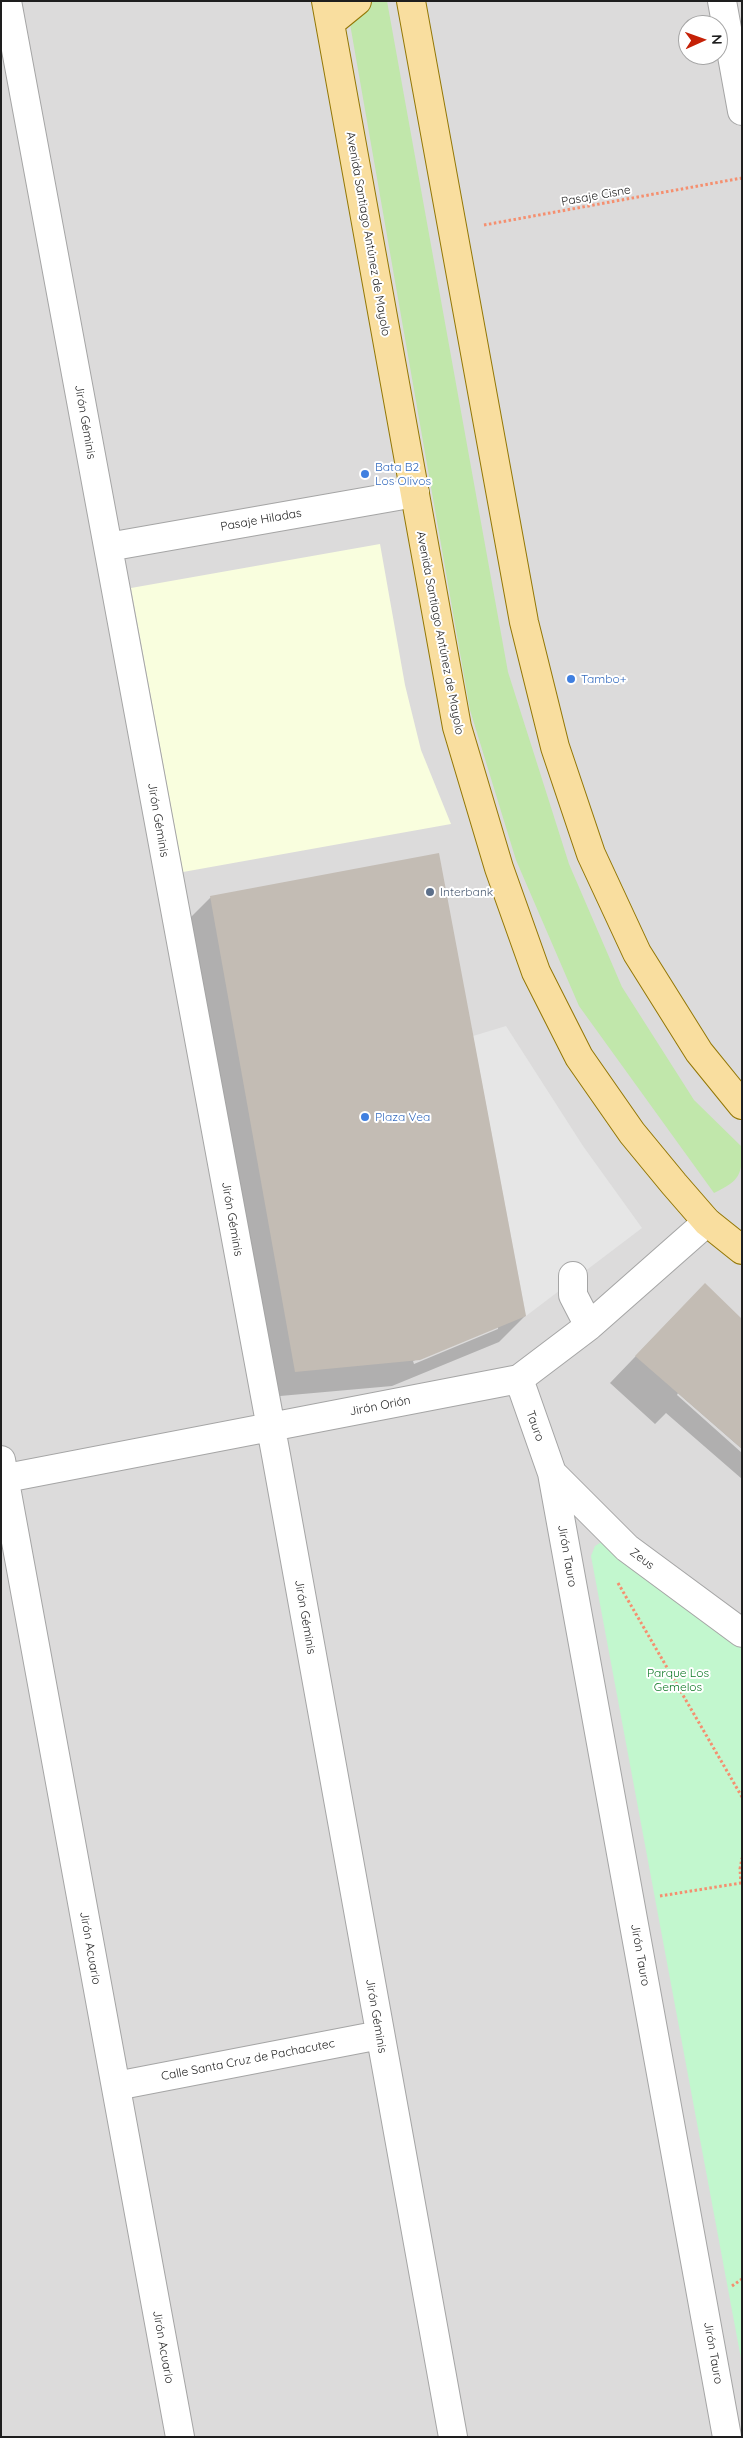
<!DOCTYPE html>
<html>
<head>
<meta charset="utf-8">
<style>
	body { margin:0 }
	#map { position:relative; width:743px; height:2438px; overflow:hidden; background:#efede4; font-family:Quicksand,sans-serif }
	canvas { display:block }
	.frame { position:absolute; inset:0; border:2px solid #1e1e1e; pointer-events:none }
	.north { position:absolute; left:678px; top:15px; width:50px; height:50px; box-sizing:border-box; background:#fff; border:1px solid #a5a5a5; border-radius:50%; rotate:88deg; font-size:14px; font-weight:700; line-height:20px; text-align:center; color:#1e1e1e }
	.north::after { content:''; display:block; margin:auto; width:18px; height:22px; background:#c52107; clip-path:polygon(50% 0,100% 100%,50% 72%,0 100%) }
</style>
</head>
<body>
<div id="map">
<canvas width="743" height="2438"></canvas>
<div class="frame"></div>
<div class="north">N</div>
</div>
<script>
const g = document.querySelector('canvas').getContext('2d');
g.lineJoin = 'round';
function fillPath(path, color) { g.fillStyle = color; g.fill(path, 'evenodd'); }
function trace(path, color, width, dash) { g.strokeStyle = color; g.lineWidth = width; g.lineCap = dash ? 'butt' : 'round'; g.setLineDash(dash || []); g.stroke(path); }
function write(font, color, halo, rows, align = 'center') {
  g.font = font + ' Quicksand,sans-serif'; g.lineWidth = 4; g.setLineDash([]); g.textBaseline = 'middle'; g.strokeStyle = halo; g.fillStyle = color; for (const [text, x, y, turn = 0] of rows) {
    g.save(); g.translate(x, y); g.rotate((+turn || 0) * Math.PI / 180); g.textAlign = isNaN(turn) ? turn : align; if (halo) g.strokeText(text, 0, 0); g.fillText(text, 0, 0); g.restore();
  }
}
fillPath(new Path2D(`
	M 1,1 L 742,1 L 742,2437 L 1,2437 ZM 688,25 L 718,25 L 718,55 L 688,55 Z`), '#dcdbdb');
fillPath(new Path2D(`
	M 380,544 L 405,685 L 421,750 L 451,824 L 183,872 L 131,588 Z`), '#f9fede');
fillPath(new Path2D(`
	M 346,1 L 387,1 L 508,672 L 569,864 L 622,987 L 694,1100 L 742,1147 C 742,1176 740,1180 714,1193 L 579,1006 L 516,860 L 470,710 Z`), '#c1e7ab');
fillPath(new Path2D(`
	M 603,1541 L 675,1601 L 742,1645 L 742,2364 L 591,1556 L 595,1546 Z`), '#c2f7ce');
fillPath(new Path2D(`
	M 506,1026 L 583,1146 L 642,1228 L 526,1316 L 473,1036 Z`), '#e6e6e6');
fillPath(new Path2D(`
	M 211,897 L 525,1316 L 499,1342 L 392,1386 L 269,1397 L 185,923 ZM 498,1326 L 498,1329 L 414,1364 L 413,1361 Z
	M 679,1311 L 742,1321 L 742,1449 L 678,1393 L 677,1395 L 742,1453 L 742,1479 L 666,1413 L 655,1424 L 610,1383 Z`), '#0003');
fillPath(new Path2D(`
	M 439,853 L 526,1316 L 420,1360 L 295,1372 L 210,896 Z
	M 705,1283 L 742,1319 L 742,1449 L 635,1356 Z`), '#c3bcb4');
const minor = new Path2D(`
	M 7,1 L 276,1455 L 453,2437
	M 722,1 L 742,111
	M 108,547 L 415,493
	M 573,1276 L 573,1295 L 589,1326
	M 519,1379 L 552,1473 L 727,2437
	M 1,1460 L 180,2437
	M 552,1473 L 627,1548 L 742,1633
	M 1,1479 L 519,1379 L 589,1326 L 707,1222
	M 116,2086 L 380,2035`);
const major = new Path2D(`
	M 326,1 L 457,727 L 499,868 L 536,972 L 579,1057 L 632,1133 L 674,1184 L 707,1222 L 742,1250
	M 411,1 L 524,622 L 555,747 L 591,854 L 637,953 L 699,1052 L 742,1105
	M 330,23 L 357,1`);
trace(minor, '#a5a5a5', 30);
trace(major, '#937705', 30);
trace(new Path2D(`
	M 484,225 L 742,178
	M 618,1583 L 742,1797
	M 741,1884 L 740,1869 L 742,1858
	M 660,1896 L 741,1883
	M 732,2286 L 742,2279`), '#f58f6f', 3, [2.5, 2.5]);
trace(minor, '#fff', 28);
trace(major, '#f9de9f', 28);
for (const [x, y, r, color] of [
	[365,474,5,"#3f7fe0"],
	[571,679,5,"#3f7fe0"],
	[430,892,5,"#5c6f8a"],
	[365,1117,5,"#3f7fe0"]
]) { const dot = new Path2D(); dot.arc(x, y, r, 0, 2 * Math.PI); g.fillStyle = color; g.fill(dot); trace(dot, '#fff', 2); }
write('12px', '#1e1e1e', '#fff', [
	["Pasaje Cisne",596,196,-10],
	["Avenida Santiago Antúnez de Mayolo",368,234,80],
	["Jirón Géminis",85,422,80],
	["Pasaje Hiladas",261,520,-10],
	["Avenida Santiago Antúnez de Mayolo",440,633,79],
	["Jirón Géminis",158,820,80],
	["Jirón Géminis",232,1219,80],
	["Jirón Orión",380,1406,-11],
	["Tauro",535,1426,70],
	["Jirón Tauro",567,1556,80],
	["Zeus",642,1559,37],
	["Jirón Géminis",305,1617,80],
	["Jirón Acuario",90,1948,80],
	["Jirón Tauro",640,1955,80],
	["Jirón Géminis",376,2016,80],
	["Calle Santa Cruz de Pachacutec",248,2060,-11],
	["Jirón Acuario",163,2347,80],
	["Jirón Tauro",713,2353,80]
]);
write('12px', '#366cbe', '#fff', [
	["Bata B2",375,467],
	["Los Olivos",375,481],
	["Tambo+",581,679],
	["Plaza Vea",375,1117]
], 'left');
write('12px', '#4e5e75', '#fff', [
	["Interbank",440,892]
], 'left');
write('12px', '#0f7926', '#fff', [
	["Parque Los",678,1673],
	["Gemelos",678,1687]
]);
</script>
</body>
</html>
